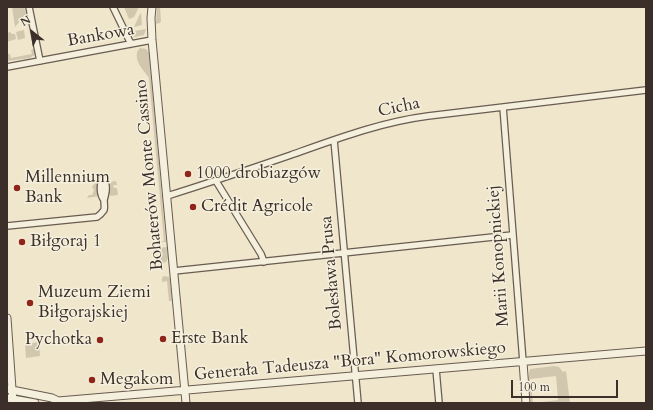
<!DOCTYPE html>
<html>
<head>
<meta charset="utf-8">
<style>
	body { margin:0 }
	#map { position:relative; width:653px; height:410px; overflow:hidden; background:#f0e6cb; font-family:Cardo,serif }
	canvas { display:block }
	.frame { position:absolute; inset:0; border:8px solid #3c2e28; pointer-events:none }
	.north { position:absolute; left:12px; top:12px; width:40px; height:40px; -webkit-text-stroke:3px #f5efdd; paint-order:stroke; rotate:330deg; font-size:11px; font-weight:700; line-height:16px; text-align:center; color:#3c2e28 }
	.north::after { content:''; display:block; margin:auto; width:14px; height:18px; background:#3c2e28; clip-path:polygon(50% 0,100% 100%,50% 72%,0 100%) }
	.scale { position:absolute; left:511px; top:380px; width:107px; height:18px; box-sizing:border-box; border:2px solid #3c2e28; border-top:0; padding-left:5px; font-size:12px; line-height:14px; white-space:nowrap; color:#3c2e28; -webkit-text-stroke:3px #f5efdd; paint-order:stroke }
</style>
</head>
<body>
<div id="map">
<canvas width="653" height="410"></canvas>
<div class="frame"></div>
<div class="north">N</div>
<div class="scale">100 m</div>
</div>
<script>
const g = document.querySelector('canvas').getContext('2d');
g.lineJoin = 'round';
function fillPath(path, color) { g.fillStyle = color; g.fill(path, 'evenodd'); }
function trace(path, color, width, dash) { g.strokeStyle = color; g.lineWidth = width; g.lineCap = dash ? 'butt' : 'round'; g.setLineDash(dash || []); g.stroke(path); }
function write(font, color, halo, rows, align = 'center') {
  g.font = font + ' Cardo,serif'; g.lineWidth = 3; g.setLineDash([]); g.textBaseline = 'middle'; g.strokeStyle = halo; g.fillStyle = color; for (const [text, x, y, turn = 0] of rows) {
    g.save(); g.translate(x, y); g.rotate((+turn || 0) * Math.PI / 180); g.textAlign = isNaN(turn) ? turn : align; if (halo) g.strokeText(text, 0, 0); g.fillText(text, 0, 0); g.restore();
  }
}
fillPath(new Path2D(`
	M 12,7 L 24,7 L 29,25 L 25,27 L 20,21 L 15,27 Z
	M 124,7 L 139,7 L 134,17 L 129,19 Z
	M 157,7 L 160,7 L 161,21 L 160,23 L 156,24 Z
	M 141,13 L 142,25 L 134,27 L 140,14 Z
	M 146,29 L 144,35 L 135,37 L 133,36 L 129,32 Z
	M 24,30 L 25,38 L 18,40 L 16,32 Z
	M 10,32 L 12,34 L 15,34 L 16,39 L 7,42 L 7,33 Z
	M 140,48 L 146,49 L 149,53 L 166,242 L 158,242 L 164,241 L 149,78 C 143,69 135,63 137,52 Z
	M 33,49 L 35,50 L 36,54 L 30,58 L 8,61 L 7,59 L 8,54 L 10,54 L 11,58 L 32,54 L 31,50 Z
	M 116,181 L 117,185 L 113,185 L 114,188 L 117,188 L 118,195 L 111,196 L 108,192 L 108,184 L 110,182 Z
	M 95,183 L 98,184 L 99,196 L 87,198 L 89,195 L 92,195 L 94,190 L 92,187 Z
	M 167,247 L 168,258 L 166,262 L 162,263 L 160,261 L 159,248 Z
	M 164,276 L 169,277 L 170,279 L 172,301 L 169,301 L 167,281 L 162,282 L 162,278 Z
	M 39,342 L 40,356 L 26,358 L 25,344 Z
	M 554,366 L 559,367 L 563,372 L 566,371 L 570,403 L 531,403 L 529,383 L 531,383 L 533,403 L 558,400 L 556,376 L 530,379 L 530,382 L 529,382 L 529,373 L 530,369 Z`), '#d1c7af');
const minor = new Path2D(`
	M 29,7 L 40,61
	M 113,7 L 131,44
	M 7,67 L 152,40
	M 503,107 L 523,362
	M 334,140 L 358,403
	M 103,178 C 99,185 100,195 104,200
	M 216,181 L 261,254 L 264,262
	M 167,196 C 209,183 250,169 291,155 C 336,139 381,122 428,116 L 646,90
	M 7,226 L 97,217 C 100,215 102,213 104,210 C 105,207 104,204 104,200 C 106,193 108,185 103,178
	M 174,271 L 512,235
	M 436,369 L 439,403`);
const tertiary = new Path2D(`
	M 152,7 L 151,18 L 152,40 L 186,403
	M 7,318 L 13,403
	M 523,362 L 526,403
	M 7,389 L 52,398 L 58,401
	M 7,398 L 35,403
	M 55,403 L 58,401 L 646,351`);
trace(minor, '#695c51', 8);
trace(tertiary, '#695c51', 9);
trace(minor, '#f5efdd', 5.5);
trace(tertiary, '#f5efdd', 7);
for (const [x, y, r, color] of [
	[188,174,4,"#8f2418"],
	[17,188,4,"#8f2418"],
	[193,207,4,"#8f2418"],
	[22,242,4,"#8f2418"],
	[30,303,4,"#8f2418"],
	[163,339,4,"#8f2418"],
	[100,340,4,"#8f2418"],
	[92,380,4,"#8f2418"]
]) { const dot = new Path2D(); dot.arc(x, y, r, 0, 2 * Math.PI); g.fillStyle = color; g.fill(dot); trace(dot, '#f5efdd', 1.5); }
write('17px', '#3c2e28', '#f5efdd', [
	["Bankowa",101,36,-10],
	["Cicha",399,108,-12],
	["Bohaterów Monte Cassino",150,175,-95],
	["Marii Konopnickiej",499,256,-94],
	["Bolesława Prusa",332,273,-95],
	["Generała Tadeusza \"Bora\" Komorowskiego",350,362,-5]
]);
write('17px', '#3c2e28', '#f5efdd', [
	["1000 drobiazgów",196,174],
	["Millennium",25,178],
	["Bank",25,198],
	["Crédit Agricole",201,207],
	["Biłgoraj 1",30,242],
	["Muzeum Ziemi",38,293],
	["Biłgorajskiej",38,313],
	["Erste Bank",171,339],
	["Pychotka",92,340,"right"],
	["Megakom",100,380]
], 'left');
</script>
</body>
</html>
